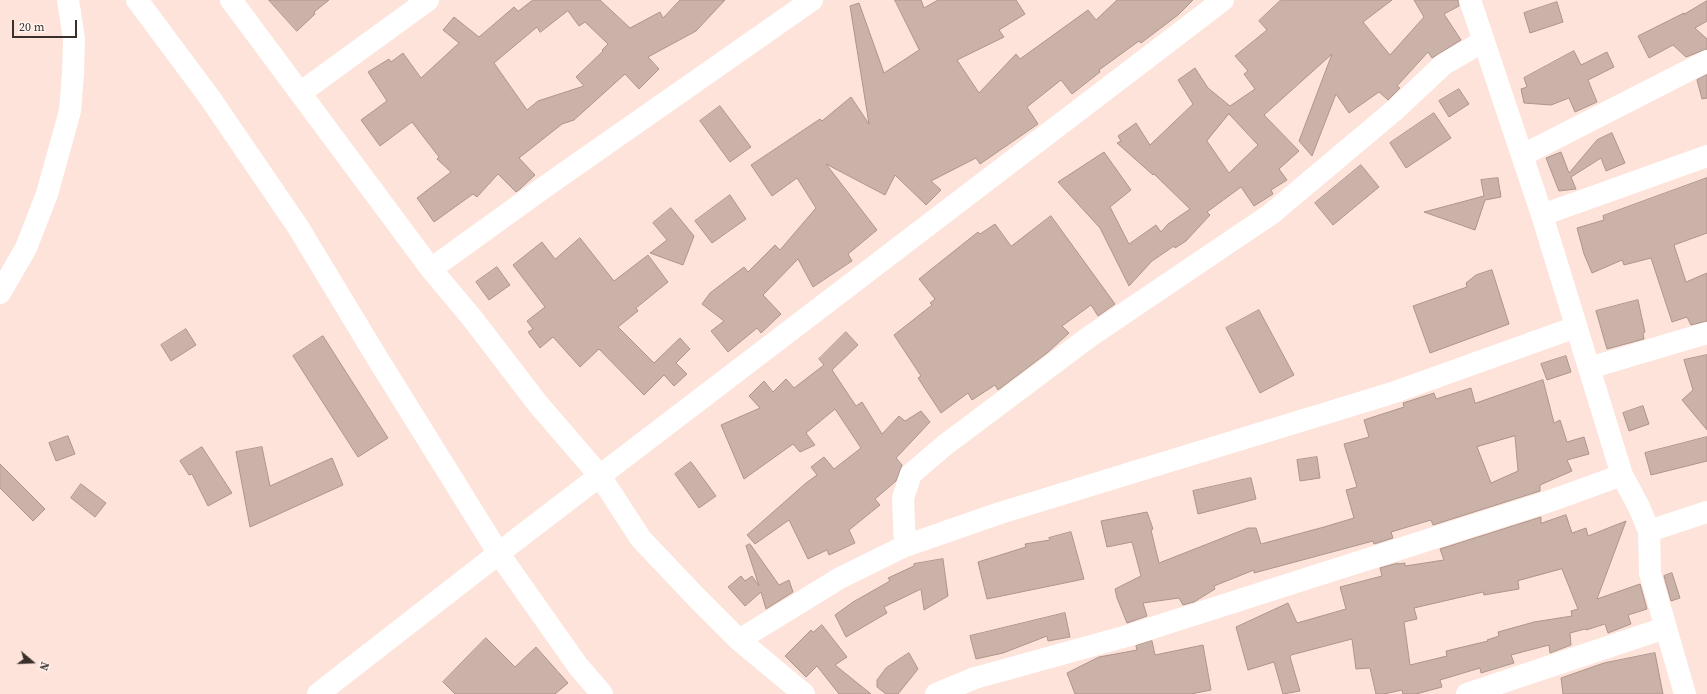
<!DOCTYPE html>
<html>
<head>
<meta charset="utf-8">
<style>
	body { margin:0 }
	#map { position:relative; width:1707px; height:694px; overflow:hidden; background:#fde3d9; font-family:"Source Serif 4",serif }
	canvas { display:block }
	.north { position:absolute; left:12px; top:642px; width:40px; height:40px; -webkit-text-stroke:3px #fff4f0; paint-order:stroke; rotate:109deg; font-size:11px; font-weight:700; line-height:16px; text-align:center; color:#392f2b }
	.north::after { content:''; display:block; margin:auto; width:14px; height:18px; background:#392f2b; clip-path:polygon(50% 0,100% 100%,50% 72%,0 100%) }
	.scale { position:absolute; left:12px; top:20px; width:65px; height:18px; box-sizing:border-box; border:2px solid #392f2b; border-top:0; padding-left:5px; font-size:12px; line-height:14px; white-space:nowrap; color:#392f2b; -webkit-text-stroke:3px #fff4f0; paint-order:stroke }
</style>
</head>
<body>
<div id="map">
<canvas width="1707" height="694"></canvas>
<div class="north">N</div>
<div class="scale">20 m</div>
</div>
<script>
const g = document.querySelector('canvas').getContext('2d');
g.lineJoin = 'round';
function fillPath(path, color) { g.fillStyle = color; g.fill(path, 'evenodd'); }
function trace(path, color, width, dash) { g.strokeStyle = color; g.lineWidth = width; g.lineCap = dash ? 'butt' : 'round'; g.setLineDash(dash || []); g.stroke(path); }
const building = new Path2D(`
	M 269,0 L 329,0 L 314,12 L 315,14 L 297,31 Z
	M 533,0 L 600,0 L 630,28 L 660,12 L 663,18 L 680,0 L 725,0 L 696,31 L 648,57 L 659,69 L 639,89 L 625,74 L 574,120 L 562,124 L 519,158 L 535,175 L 520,189 L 516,192 L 498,174 L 477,197 L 473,194 L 434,222 L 417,198 L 451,172 L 437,159 L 439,157 L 412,122 L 380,146 L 361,120 L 387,101 L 368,72 L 389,59 L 391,62 L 403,53 L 421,78 L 459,43 L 443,30 L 454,17 L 479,37 L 514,7 L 518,11 ZM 568,11 L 579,26 L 585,22 L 608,44 L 602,50 L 603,51 L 576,77 L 584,86 L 538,101 L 527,110 L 494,63 L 537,27 L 540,32 Z
	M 895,0 L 921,0 L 924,8 L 938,0 L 1016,0 L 1025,14 L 999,30 L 1004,37 L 957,60 L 979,93 L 1016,54 L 1020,59 L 1088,10 L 1096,20 L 1117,0 L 1193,0 L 1178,15 L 1141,43 L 1139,41 L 1099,70 L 1100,72 L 1072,94 L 1061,80 L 1027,107 L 1038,124 L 980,164 L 976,158 L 931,181 L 941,190 L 926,205 L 895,175 L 885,195 L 826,164 L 877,230 L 848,254 L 852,261 L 813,287 L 798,259 L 763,295 L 781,314 L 761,333 L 757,328 L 728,352 L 711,331 L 724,321 L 702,304 L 710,293 L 744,267 L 748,272 L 775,245 L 780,250 L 816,208 L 797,178 L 772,196 L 751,165 L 820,119 L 822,121 L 851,97 L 869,124 L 850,6 L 859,3 L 884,73 L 919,50 Z
	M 1281,0 L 1392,0 L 1363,22 L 1390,55 L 1424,17 L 1414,0 L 1458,0 L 1459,6 L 1444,14 L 1461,40 L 1432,58 L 1428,52 L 1397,86 L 1400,88 L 1388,100 L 1379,92 L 1349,113 L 1336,94 L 1312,156 L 1299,141 L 1332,54 L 1264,115 L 1299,151 L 1279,169 L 1287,180 L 1271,190 L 1273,194 L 1254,206 L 1241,187 L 1207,212 L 1210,215 L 1186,241 L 1175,248 L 1174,246 L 1152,261 L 1129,286 L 1100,228 L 1058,182 L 1104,152 L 1131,190 L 1110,207 L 1129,244 L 1156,225 L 1161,232 L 1168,224 L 1190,209 L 1154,174 L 1153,175 L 1117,143 L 1121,141 L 1118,136 L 1136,123 L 1150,145 L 1193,104 L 1178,80 L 1195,68 L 1208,88 L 1230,106 L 1255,89 L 1244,74 L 1248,71 L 1235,56 L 1267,30 L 1259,21 ZM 1229,114 L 1258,145 L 1229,173 L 1207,141 Z
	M 1707,1 L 1707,21 L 1695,28 L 1707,39 L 1707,49 L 1686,57 L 1673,45 L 1649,58 L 1638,36 L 1684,13 L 1684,14 Z
	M 1557,2 L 1563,22 L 1530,33 L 1524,13 Z
	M 1574,51 L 1581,65 L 1607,52 L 1614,67 L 1588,80 L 1597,102 L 1575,112 L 1569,98 L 1551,105 L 1524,103 L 1521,89 L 1527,87 L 1524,78 Z
	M 1707,75 L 1707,98 L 1702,99 L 1697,80 Z
	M 1459,89 L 1469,104 L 1449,117 L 1439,101 Z
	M 720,106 L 751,147 L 730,162 L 700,121 Z
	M 1434,113 L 1451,138 L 1406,168 L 1390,143 Z
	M 1612,133 L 1625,163 L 1606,171 L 1601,158 L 1571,177 L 1576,189 L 1559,191 L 1546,158 L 1561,152 L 1569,173 L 1597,140 Z
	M 1361,165 L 1379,187 L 1333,225 L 1315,203 Z
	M 1498,178 L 1501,197 L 1485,200 L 1475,230 L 1424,212 L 1484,196 L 1481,180 Z
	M 1707,178 L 1707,233 L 1674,245 L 1686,282 L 1707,273 L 1707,321 L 1691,325 L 1687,317 L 1672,322 L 1651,258 L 1624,265 L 1622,260 L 1592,273 L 1584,254 L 1577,228 L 1604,220 L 1603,216 Z
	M 730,195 L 746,219 L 712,243 L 695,221 Z
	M 671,208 L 694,236 L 683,265 L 650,253 L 667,240 L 653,223 Z
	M 1051,216 L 1115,304 L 1098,316 L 1091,305 L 1062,326 L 1069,333 L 1047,353 L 998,390 L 995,385 L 972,400 L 968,393 L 941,413 L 918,378 L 921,376 L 894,335 L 932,305 L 930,303 L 935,299 L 919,279 L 978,232 L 980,234 L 995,224 L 1011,246 Z
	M 580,238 L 614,281 L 648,255 L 668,282 L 636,308 L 638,311 L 618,327 L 654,363 L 680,338 L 690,349 L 676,363 L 687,374 L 674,386 L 664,375 L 644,395 L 599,349 L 580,367 L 553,337 L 540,348 L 528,332 L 533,329 L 527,321 L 545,307 L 513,265 L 542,242 L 555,259 Z
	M 497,267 L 510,285 L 489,300 L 476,282 Z
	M 1492,270 L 1509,324 L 1430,353 L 1413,306 L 1467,287 L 1466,283 L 1476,275 Z
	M 1638,300 L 1645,332 L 1643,333 L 1644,339 L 1607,349 L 1596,311 Z
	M 1259,310 L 1294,375 L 1260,393 L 1226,328 Z
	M 186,329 L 196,345 L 171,361 L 161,345 Z
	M 846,332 L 858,345 L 832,370 L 856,406 L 862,402 L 882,434 L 899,416 L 905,421 L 921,411 L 930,422 L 896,458 L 902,465 L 896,481 L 875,499 L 880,505 L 849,530 L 855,543 L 829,555 L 827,550 L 808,559 L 789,520 L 755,544 L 747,535 L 806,483 L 817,475 L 811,467 L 824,457 L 834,469 L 861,448 L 835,409 L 806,433 L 815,445 L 800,452 L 793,444 L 744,479 L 721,425 L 760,408 L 749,396 L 764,381 L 773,392 L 786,379 L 794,388 L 824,365 L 819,359 Z
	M 323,336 L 388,438 L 358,457 L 293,356 Z
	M 1707,355 L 1707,430 L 1682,400 L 1693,390 L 1684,360 Z
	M 1566,356 L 1571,372 L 1547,380 L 1541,364 Z
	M 1543,380 L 1554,423 L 1560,420 L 1567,442 L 1584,437 L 1589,454 L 1567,460 L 1572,471 L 1540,485 L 1540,491 L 1433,525 L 1431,520 L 1391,532 L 1393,538 L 1374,544 L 1373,541 L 1254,573 L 1254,570 L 1214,586 L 1215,589 L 1194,602 L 1183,605 L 1179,598 L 1143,603 L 1147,616 L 1127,623 L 1117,598 L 1115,589 L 1141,576 L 1132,542 L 1107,547 L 1101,521 L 1147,512 L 1153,529 L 1151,530 L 1159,563 L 1248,528 L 1256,528 L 1261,544 L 1324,527 L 1354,518 L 1346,490 L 1357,487 L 1344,444 L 1369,437 L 1364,420 L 1404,407 L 1403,403 L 1434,393 L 1436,399 L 1471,388 L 1475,403 ZM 1515,436 L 1518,471 L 1491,483 L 1477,447 Z
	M 1643,406 L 1649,424 L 1629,431 L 1623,413 Z
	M 68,436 L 75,454 L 56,461 L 49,443 Z
	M 1707,437 L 1707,461 L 1651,475 L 1645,453 Z
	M 202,447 L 232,493 L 208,506 L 192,474 L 189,475 L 180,461 Z
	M 262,447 L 270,486 L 332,458 L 343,485 L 250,527 L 236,452 Z
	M 1317,457 L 1320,478 L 1300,481 L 1297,460 Z
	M 691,462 L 716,496 L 699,508 L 675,474 Z
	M 0,464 L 45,509 L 33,521 L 0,488 Z
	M 1251,478 L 1256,499 L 1198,514 L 1193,491 Z
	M 81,484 L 106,503 L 95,517 L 71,498 Z
	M 1566,515 L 1572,533 L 1586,528 L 1588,536 L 1626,521 L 1597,599 L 1640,584 L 1647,609 L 1628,615 L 1631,624 L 1608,633 L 1605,624 L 1586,630 L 1585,629 L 1570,633 L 1571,645 L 1550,653 L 1549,645 L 1511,655 L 1514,663 L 1481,673 L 1480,668 L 1440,680 L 1442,687 L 1416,694 L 1403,694 L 1402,690 L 1384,694 L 1376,694 L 1370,668 L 1356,669 L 1352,639 L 1291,655 L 1290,657 L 1300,691 L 1283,694 L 1274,662 L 1248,670 L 1236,627 L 1288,603 L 1297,623 L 1346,609 L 1340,587 L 1382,576 L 1380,568 L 1398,563 L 1398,564 L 1405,563 L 1405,566 L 1444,560 L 1440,549 L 1541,517 L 1541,523 ZM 1562,569 L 1578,609 L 1571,611 L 1572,616 L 1534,622 L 1498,632 L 1499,636 L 1487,640 L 1488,641 L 1446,651 L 1447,656 L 1410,665 L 1404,622 L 1417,619 L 1414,608 L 1483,592 L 1484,595 L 1519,589 L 1518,581 Z
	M 1071,532 L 1084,579 L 987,599 L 978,562 L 1026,547 L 1025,544 L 1050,540 L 1049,538 Z
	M 750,544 L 779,585 L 789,580 L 793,592 L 766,609 L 761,592 L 745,606 L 728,587 L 741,576 L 745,581 L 752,576 L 759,586 L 746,546 Z
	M 943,559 L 948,596 L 924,610 L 921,589 L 884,607 L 887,613 L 846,637 L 835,615 L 853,602 L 890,581 L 888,578 L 914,566 L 914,564 Z
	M 1672,573 L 1680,598 L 1671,601 L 1664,576 Z
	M 1065,613 L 1070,637 L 1048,641 L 1047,636 L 1003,653 L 976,659 L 970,636 Z
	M 822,625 L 847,657 L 835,665 L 871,694 L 839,694 L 817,666 L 806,677 L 785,656 L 811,630 L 813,632 Z
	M 486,638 L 515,667 L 536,647 L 568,683 L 555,694 L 455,694 L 443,682 Z
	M 1152,641 L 1155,655 L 1203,645 L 1211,690 L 1191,694 L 1075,694 L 1067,673 L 1099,657 L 1137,650 L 1136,646 Z
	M 909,653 L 918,669 L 898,694 L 886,694 L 877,687 L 877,680 L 886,668 Z
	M 1655,653 L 1663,694 L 1563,694 L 1561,678 L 1604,663 Z`);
fillPath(building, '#cbb2a9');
trace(building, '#ae958c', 1);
trace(new Path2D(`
	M 137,0 L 210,98 L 298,227 L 376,356 L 499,554 L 578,666 L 602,694
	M 231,0 L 431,269 L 472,318 L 538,404 L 600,476 L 641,539 L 697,598 L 739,640 L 804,694
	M 1470,0 L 1542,215 L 1622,475 L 1639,507 L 1649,531 L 1650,573 L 1685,694
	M 300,93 L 428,0
	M 1523,155 L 1707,61
	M 1542,215 L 1707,156
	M 431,269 L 546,186 L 812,0
	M 0,293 L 26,248 L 47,194 L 70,111 L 73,73 L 74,39 L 68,0
	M 1589,368 L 1707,333
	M 1649,531 L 1707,512
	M 905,546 L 903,498 L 911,474 L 945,445 L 1089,337 L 1271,214 L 1396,109 L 1444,64 L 1484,41
	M 739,640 L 840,578 L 905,546 L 1000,513 L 1392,393 L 1576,327
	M 936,694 L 975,678 L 1127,636 L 1553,500 L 1622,475
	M 1467,694 L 1665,628`), '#fff', 22);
trace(new Path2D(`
	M 318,694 L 521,536 L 1223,0`), '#fff', 22);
</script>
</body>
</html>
